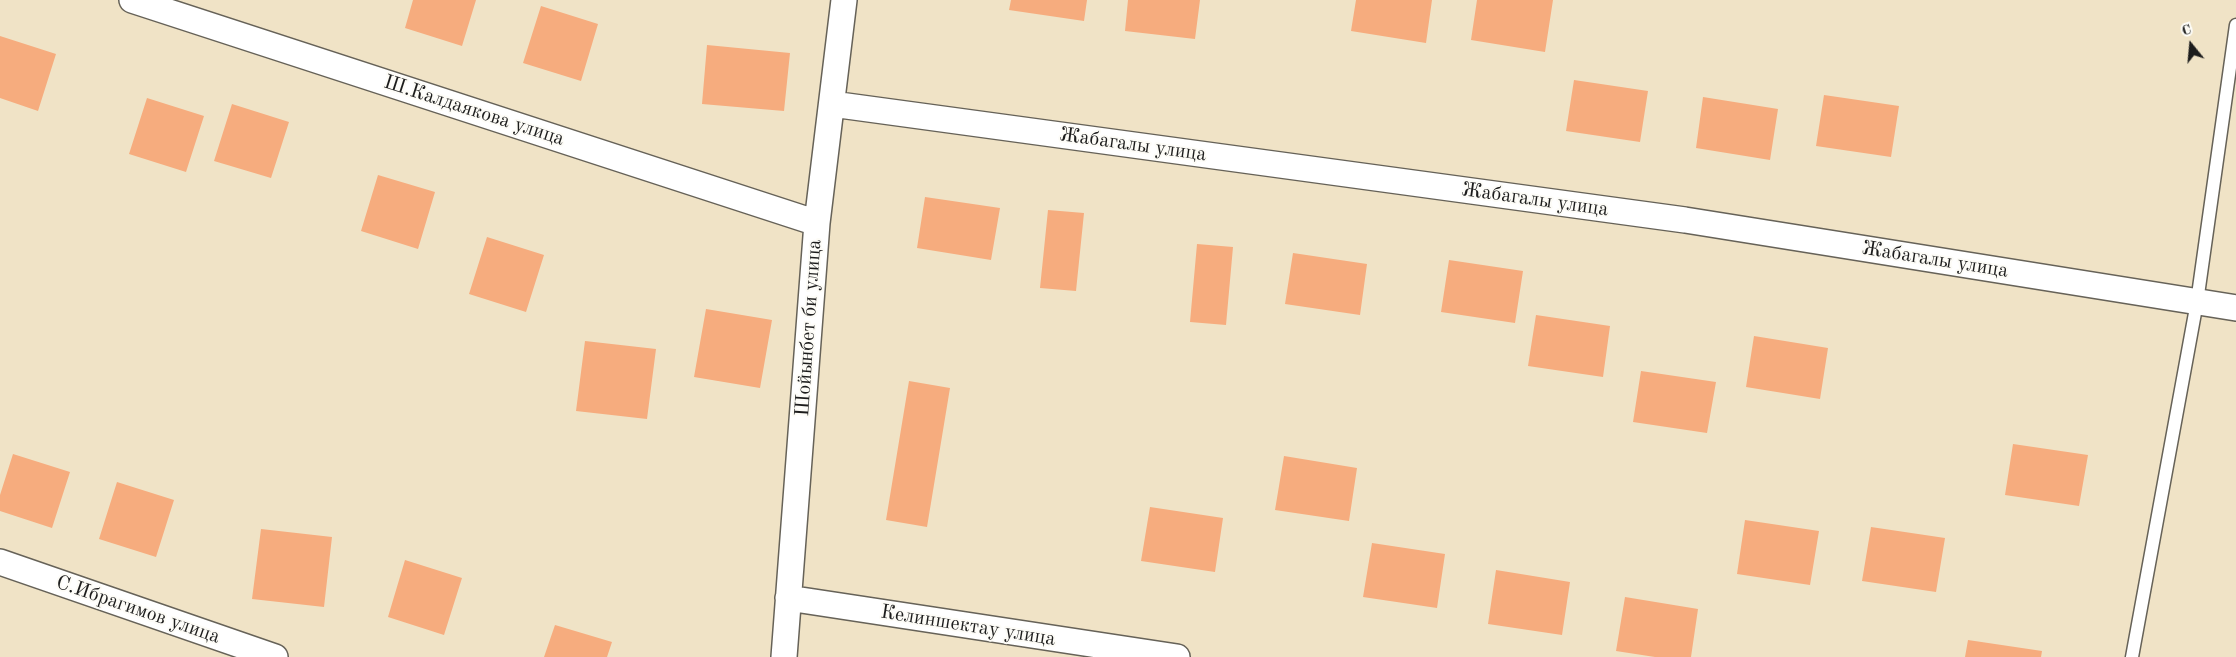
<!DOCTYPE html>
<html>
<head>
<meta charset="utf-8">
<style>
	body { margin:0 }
	#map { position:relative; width:2236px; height:657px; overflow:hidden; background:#f0e3c6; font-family:"Old Standard TT",serif }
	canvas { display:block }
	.north { position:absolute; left:2166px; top:20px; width:50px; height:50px; -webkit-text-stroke:4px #fdfcf7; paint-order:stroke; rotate:343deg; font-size:14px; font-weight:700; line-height:20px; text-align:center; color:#1c1c1c }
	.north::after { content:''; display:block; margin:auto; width:18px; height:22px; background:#1c1c1c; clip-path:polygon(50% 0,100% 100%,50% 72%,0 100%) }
</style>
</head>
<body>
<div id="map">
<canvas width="2236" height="657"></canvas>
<div class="north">С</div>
</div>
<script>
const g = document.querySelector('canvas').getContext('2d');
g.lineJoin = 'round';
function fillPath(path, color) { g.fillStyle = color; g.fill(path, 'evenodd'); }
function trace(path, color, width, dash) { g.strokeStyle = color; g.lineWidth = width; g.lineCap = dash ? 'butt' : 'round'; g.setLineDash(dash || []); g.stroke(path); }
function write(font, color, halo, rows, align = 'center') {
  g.font = font + ' "Old Standard TT",serif'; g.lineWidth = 4; g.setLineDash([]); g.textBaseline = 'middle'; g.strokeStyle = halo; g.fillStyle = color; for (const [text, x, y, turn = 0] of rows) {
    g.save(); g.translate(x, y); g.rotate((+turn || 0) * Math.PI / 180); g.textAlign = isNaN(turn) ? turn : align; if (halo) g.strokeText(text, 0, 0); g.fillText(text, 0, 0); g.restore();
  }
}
fillPath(new Path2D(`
	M 413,0 L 476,0 L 462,46 L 405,28 Z
	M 1011,0 L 1087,0 L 1084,21 L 1009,10 Z
	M 1128,0 L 1200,0 L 1195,39 L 1125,31 Z
	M 1356,0 L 1432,0 L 1426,43 L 1351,31 Z
	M 1477,0 L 1553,0 L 1545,52 L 1471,40 Z
	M 541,6 L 598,24 L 581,81 L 523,63 Z
	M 0,36 L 56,54 L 38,111 L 0,98 Z
	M 707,45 L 790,53 L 784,111 L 702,104 Z
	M 1574,80 L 1648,91 L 1640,142 L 1566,131 Z
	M 1824,95 L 1899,106 L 1891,157 L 1816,146 Z
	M 1703,97 L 1778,109 L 1770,160 L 1696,148 Z
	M 147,98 L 204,116 L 186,172 L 129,154 Z
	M 232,104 L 289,122 L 271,178 L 214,161 Z
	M 378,175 L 435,192 L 418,249 L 361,231 Z
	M 925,197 L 1000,208 L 991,260 L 917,248 Z
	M 1048,210 L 1084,213 L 1076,291 L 1040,288 Z
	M 487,237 L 544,255 L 526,312 L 469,294 Z
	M 1197,244 L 1233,247 L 1226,325 L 1190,322 Z
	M 1293,253 L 1367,264 L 1360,315 L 1285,304 Z
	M 1449,260 L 1523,271 L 1515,323 L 1441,312 Z
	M 706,309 L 772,320 L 760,388 L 694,377 Z
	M 1536,315 L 1610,326 L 1603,377 L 1528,366 Z
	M 1754,336 L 1828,348 L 1820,399 L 1746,387 Z
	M 585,341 L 656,349 L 647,419 L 576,411 Z
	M 1641,371 L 1716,382 L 1707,433 L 1633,422 Z
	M 909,381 L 950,388 L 927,527 L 886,520 Z
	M 2013,444 L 2088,455 L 2079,506 L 2005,495 Z
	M 13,454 L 70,472 L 52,528 L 0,511 L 0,495 Z
	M 1284,456 L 1357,468 L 1349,521 L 1275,510 Z
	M 117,482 L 174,500 L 156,557 L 99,539 Z
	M 1150,507 L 1223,518 L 1215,572 L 1141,561 Z
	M 1745,520 L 1819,531 L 1810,585 L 1737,574 Z
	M 1871,527 L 1945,538 L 1936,592 L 1862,581 Z
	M 261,529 L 332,537 L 324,607 L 252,599 Z
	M 1372,543 L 1445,554 L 1437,608 L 1363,597 Z
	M 405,560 L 462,578 L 444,635 L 388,617 Z
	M 1496,570 L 1570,582 L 1562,635 L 1488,624 Z
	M 1625,597 L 1698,609 L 1691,657 L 1655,657 L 1616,651 Z
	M 555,625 L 612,642 L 607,657 L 544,657 Z
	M 1968,640 L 2042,651 L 2041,657 L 1965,657 Z`), '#f6ac7e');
const lane = new Path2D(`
	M 2132,657 L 2197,302 L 2236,25`);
const street = new Path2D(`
	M 132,0 L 817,223
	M 832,104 L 1685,220 L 2236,308
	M 0,562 L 275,657
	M 788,598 L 1177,657
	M 784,657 L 817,223 L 844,0`);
trace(lane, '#666258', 15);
trace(street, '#666258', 28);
trace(lane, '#fff', 12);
trace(street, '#fff', 25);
write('20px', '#1c1c1c', '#fdfcf7', [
	["Ш.Калдаякова улица",474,111,18],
	["Жабагалы улица",1133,145,8],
	["Жабагалы улица",1535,200,8],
	["Жабагалы улица",1935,260,9],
	["Шойынбет би улица",809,328,-86],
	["С.Ибрагимов улица",138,610,19],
	["Келиншектау улица",968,626,9]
]);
</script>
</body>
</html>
